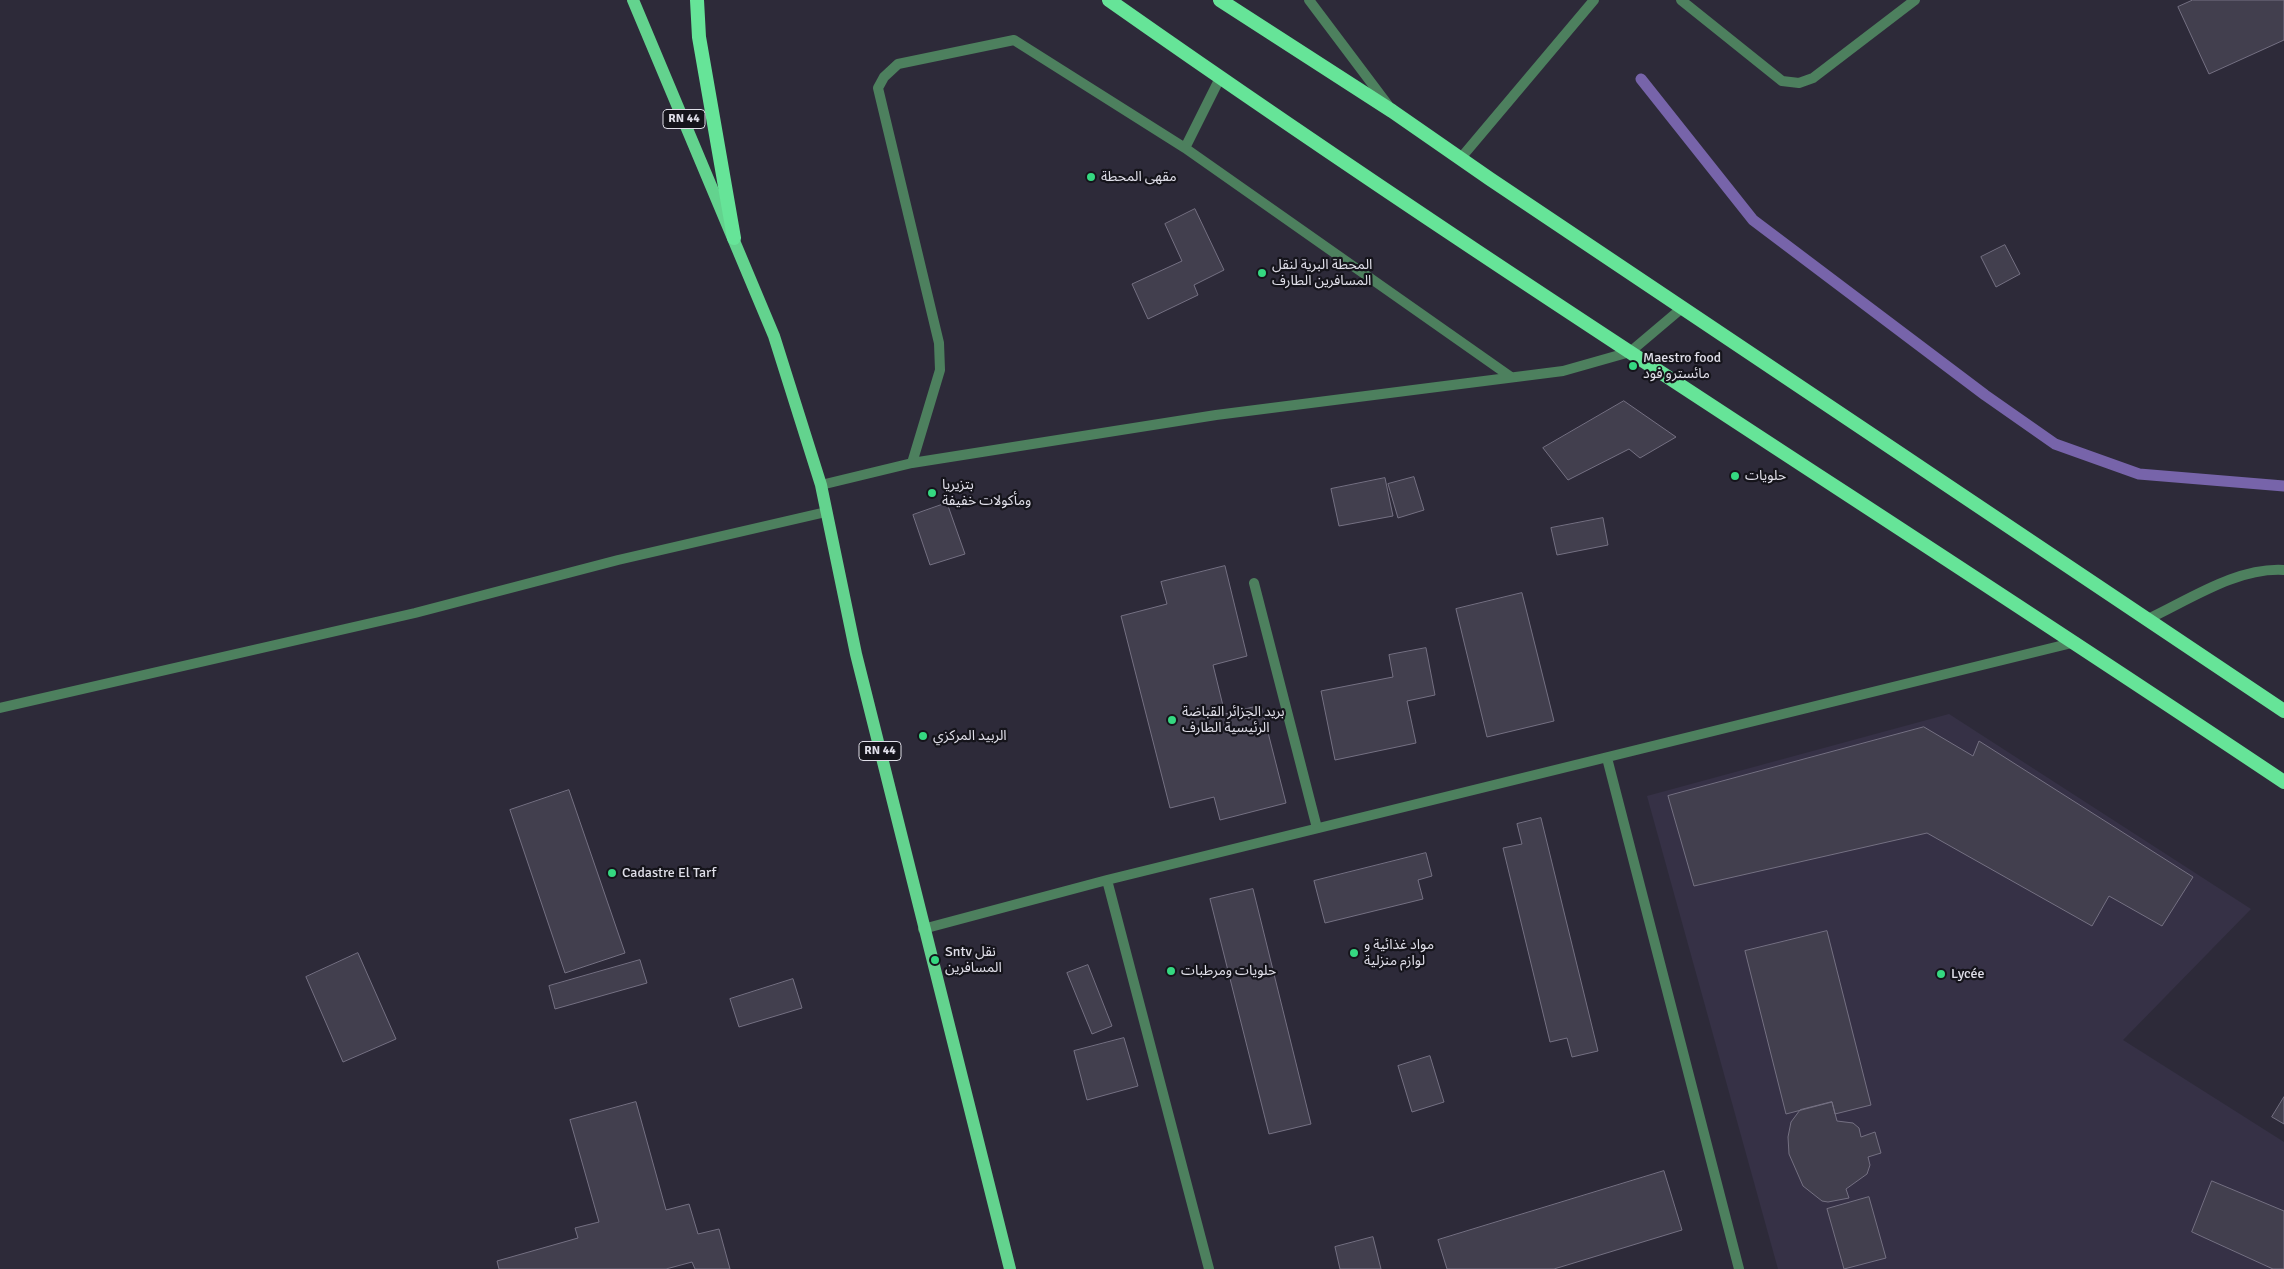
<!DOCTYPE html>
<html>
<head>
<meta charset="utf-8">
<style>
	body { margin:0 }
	canvas { display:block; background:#2d2a39 }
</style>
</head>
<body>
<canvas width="2284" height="1269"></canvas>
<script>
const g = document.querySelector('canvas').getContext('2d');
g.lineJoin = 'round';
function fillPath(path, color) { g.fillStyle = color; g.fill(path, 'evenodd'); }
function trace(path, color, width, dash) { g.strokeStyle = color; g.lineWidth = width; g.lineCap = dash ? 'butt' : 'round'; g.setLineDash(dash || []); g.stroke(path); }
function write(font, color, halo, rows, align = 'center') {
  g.font = font + ' Signika,"Noto Sans Arabic",sans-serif'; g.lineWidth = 4.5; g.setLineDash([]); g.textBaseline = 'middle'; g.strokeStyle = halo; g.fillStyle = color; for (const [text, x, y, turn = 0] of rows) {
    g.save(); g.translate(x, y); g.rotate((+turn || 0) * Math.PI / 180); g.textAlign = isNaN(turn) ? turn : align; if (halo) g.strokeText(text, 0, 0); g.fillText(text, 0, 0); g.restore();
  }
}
fillPath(new Path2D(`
	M 1949,714 L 2251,909 L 2123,1040 L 2284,1142 L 2284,1269 L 1778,1269 L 1647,796 Z`), '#363146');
trace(new Path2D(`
	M 1641,79 L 1753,220 L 1985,395 L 2055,444 L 2139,474 L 2284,486`), '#7764aa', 11);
const building = new Path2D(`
	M 2193,0 L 2284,0 L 2284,40 L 2209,74 L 2178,7 Z
	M 1195,209 L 1224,270 L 1194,285 L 1198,295 L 1148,319 L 1132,284 L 1182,261 L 1165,224 Z
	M 2005,245 L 2020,274 L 1996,287 L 1981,257 Z
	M 1624,401 L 1676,437 L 1640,458 L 1629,449 L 1568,480 L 1543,448 Z
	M 1414,477 L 1424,510 L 1398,518 L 1388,484 Z
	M 1385,478 L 1393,516 L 1339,526 L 1331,489 Z
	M 947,503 L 965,554 L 930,565 L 913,515 Z
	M 1603,518 L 1608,545 L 1557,555 L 1551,528 Z
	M 1225,566 L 1247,656 L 1213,665 L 1225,714 L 1261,705 L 1286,803 L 1220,820 L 1214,797 L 1170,808 L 1121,616 L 1167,604 L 1161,582 Z
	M 1522,593 L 1554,721 L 1487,737 L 1456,609 Z
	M 1426,648 L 1435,695 L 1407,701 L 1416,743 L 1335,760 L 1321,691 L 1393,677 L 1389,655 Z
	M 1924,727 L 1973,756 L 1979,741 L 2193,877 L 2162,926 L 2109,896 L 2092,926 L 1927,833 L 1694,886 L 1668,796 Z
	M 569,790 L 625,953 L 565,973 L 510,810 Z
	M 1541,818 L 1598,1051 L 1572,1057 L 1567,1038 L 1550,1042 L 1503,848 L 1522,844 L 1517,824 Z
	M 1426,853 L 1432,876 L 1418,880 L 1423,899 L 1325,923 L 1314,881 Z
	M 1253,889 L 1311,1124 L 1269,1134 L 1210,899 Z
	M 1827,931 L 1871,1105 L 1835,1114 L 1832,1102 L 1786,1114 L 1745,951 Z
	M 358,953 L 396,1039 L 343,1062 L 306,977 Z
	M 640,960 L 647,983 L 555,1009 L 549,986 Z
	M 1088,965 L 1112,1026 L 1092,1034 L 1067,973 Z
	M 793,979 L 802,1008 L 739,1027 L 730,999 Z
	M 1124,1038 L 1138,1086 L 1087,1100 L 1074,1051 Z
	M 1430,1056 L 1444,1102 L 1412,1112 L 1398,1066 Z
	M 2284,1097 L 2284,1124 L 2272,1117 Z
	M 636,1102 L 666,1210 L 689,1204 L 698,1234 L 719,1229 L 730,1269 L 695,1269 L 692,1262 L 666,1269 L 499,1269 L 497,1261 L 578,1238 L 575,1228 L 599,1222 L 570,1120 Z
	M 1832,1102 L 1837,1121 L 1853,1123 L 1859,1128 L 1861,1137 L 1875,1132 L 1881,1153 L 1868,1157 L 1870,1165 L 1867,1174 L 1846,1189 L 1849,1198 L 1828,1202 L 1822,1201 L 1803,1186 L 1789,1154 L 1788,1137 L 1791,1122 L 1800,1110 Z
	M 1664,1171 L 1682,1230 L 1554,1269 L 1447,1269 L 1438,1240 Z
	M 2212,1181 L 2284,1211 L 2284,1269 L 2273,1269 L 2192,1232 Z
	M 1869,1197 L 1886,1258 L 1844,1269 L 1827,1209 Z
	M 1373,1237 L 1381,1269 L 1340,1269 L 1335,1247 Z`);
fillPath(building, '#423f4e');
trace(building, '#747082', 1);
trace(new Path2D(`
	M 1681,0 L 1782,81 L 1799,83 L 1813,78 L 1915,0
	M 1185,148 L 1220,78
	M 1460,159 L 1594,0
	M 912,463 L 940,370 L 939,343 L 878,88 L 884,77 L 898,64 L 1014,40 L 1185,148 L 1511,377
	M 821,485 L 912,463 L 1216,415 L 1563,371 L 1630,352 L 1682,308
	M 1254,583 L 1317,828`), '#4d805e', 10);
trace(new Path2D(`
	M 1309,0 L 1388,105
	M 2148,619 C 2189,600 2237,567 2284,570
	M 0,708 L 415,613 L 618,560 L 826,512
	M 1607,758 L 1739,1269
	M 1107,880 L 1209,1269
	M 923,929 L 1107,880 L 2076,642`), '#4d805e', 10);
trace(new Path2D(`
	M 633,0 L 774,336 L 821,485 L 856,654 L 1010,1269`), '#63d38e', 12);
trace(new Path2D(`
	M 697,0 L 699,37 L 734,238
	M 1109,0 C 1494,271 1893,520 2284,782
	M 1220,0 L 1392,111 L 1490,179 L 2284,711`), '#66e498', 14);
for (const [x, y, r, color] of [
	[1091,177,5,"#35d881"],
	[1262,273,5,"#35d881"],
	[1633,366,5,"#35d881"],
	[1735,476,5,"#35d881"],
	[932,493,5,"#35d881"],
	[1172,720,5,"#35d881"],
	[923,736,5,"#35d881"],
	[612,873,5,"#35d881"],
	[1354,953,5,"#35d881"],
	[935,960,5,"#35d881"],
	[1171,971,5,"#35d881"],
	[1941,974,5,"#35d881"]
]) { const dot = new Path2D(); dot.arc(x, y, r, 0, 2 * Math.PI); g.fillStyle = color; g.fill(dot); trace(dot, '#15141b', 2); }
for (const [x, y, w] of [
	[684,119,42],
	[880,751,42]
]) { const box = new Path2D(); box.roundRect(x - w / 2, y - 9.5, w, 19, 4); g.fillStyle = '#15141b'; g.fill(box); trace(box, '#e0dfe9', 1); }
write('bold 12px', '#e0dfe9', null, [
	["RN 44",684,119],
	["RN 44",880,751]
]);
write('14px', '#e0dfe9', '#15141b', [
	["مقهى المحطة",1101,177],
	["المحطة البرية لنقل",1272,265],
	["المسافرين الطارف",1272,281],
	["Maestro food",1643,358],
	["مائسترو فود",1643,374],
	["حلويات",1745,476],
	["بتزيريا",942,485],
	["ومأكولات خفيفة",942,501],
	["بريد الجزائر القباضة",1182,712],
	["الرئيسية الطارف",1182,728],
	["الربيد المركزي",933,736],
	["Cadastre El Tarf",622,873],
	["مواد غذائية و",1364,945],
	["لوازم منزلية",1364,961],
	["Sntv نقل",945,952],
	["المسافرين",945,968],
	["حلويات ومرطبات",1181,971],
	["Lycée",1951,974]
], 'left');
</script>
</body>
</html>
